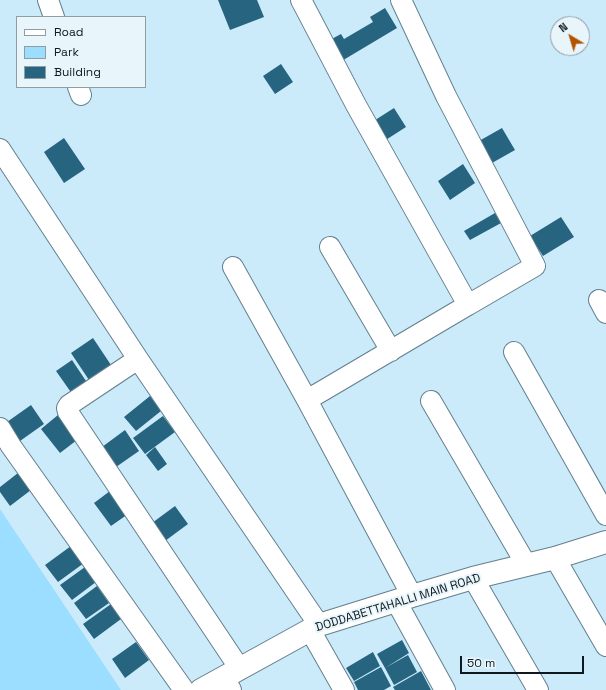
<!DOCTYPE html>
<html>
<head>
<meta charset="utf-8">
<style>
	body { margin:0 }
	#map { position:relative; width:606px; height:690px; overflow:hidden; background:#cbebfb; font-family:"Space Grotesk",sans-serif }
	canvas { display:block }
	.legend { position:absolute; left:16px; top:16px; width:130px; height:72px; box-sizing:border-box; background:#e8f5fb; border:1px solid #909da3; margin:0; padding:5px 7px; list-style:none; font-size:12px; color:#0d191e }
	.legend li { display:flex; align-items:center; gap:8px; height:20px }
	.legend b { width:20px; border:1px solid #909da3 }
	.north { position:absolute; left:550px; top:16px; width:40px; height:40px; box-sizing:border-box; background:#e8f5fb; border:1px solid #909da3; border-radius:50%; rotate:322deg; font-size:11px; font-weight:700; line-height:16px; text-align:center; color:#0d191e }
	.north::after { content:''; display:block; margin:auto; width:14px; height:18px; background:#b25302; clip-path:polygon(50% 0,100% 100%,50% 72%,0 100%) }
	.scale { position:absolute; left:460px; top:656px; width:124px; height:18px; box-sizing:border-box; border:2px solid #0d191e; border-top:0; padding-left:5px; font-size:12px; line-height:14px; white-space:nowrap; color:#0d191e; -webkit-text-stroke:3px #e8f5fb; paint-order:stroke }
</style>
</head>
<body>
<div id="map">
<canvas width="606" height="690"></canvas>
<ul class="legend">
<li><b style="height:5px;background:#fff"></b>Road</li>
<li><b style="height:11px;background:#9cdeff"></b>Park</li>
<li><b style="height:11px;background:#27647f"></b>Building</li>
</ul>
<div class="north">N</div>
<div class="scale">50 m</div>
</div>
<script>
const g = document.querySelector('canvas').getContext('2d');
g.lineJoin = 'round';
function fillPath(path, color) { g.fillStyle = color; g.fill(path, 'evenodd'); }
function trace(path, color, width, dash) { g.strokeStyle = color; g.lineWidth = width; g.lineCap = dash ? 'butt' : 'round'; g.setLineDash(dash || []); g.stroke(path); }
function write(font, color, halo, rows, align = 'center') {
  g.font = font + ' "Space Grotesk",sans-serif'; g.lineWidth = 4; g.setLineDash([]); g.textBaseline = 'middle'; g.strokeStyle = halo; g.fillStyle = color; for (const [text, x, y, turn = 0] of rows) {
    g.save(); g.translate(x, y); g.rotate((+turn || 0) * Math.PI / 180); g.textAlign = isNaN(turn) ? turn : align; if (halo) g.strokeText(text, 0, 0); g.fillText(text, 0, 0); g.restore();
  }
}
fillPath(new Path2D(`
	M 0,509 L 121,690 L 0,690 Z`), '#9cdeff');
fillPath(new Path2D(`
	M 218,0 L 257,0 L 264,17 L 230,30 Z
	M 385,8 L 397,28 L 340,62 L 328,41 L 341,34 L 344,39 L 373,22 L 370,17 Z
	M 281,64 L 293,82 L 275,94 L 263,76 Z
	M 394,108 L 406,127 L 381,143 L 369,124 Z
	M 502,128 L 515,150 L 492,163 L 479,141 Z
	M 64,138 L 85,169 L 64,183 L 44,152 Z
	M 463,164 L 475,183 L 450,200 L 438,181 Z
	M 495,213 L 501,223 L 470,240 L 464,231 Z
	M 561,217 L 574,237 L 543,256 L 530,236 Z
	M 93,338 L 115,371 L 93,386 L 71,353 Z
	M 72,360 L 90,387 L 75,398 L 56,371 Z
	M 150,396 L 161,411 L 136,431 L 124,417 Z
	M 31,405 L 44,424 L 20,441 L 7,422 Z
	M 58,415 L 77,440 L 60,453 L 41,429 Z
	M 163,416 L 175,432 L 145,454 L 133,438 Z
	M 125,430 L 139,451 L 116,467 L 102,447 Z
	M 155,447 L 167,464 L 158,471 L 146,455 Z
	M 18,473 L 31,490 L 10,506 L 0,492 L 0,487 Z
	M 110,491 L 128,514 L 111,526 L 94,503 Z
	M 175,506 L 188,524 L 165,541 L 152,523 Z
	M 71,546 L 84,563 L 58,582 L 45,565 Z
	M 85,567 L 96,582 L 72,600 L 60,585 Z
	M 97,586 L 109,603 L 86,619 L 74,603 Z
	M 111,604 L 121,619 L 94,639 L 83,624 Z
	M 402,640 L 409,653 L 385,668 L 377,654 Z
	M 136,642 L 149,660 L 125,678 L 112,659 Z
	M 373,652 L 380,666 L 354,681 L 346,668 Z
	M 408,655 L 417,672 L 394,685 L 385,668 Z
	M 381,667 L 391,686 L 384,690 L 358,690 L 354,682 Z
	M 421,671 L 431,690 L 395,690 L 393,687 Z`), '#27647f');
const street = new Path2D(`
	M 48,0 L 54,17
	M 301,0 L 356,105 L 468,305 L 307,400
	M 401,0 L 446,96 L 535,266 L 468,305
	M 78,87 L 81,95
	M 0,149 L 138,359 L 319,625
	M 330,247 L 391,351
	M 233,267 L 307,400 L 412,596
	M 599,300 L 606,313
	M 514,352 L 606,515
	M 138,359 L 69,405 L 67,408 L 68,412 L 240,669
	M 431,401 L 526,564
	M 0,428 L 11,446 L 184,690
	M 555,558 L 606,646
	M 473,578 L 538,690
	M 396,601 L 445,690
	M 310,630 L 344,690
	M 224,678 L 231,690`);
const secondary = new Path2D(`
	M 201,690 L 319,625 L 412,596 L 473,578 L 555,558 L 606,542`);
trace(street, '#637f8e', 22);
trace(secondary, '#637f8e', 24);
trace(street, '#fff', 20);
trace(secondary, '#fff', 22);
write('12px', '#0d191e', '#e8f5fb', [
	["DODDABETTAHALLI MAIN ROAD",398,603,-17]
]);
</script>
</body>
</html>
